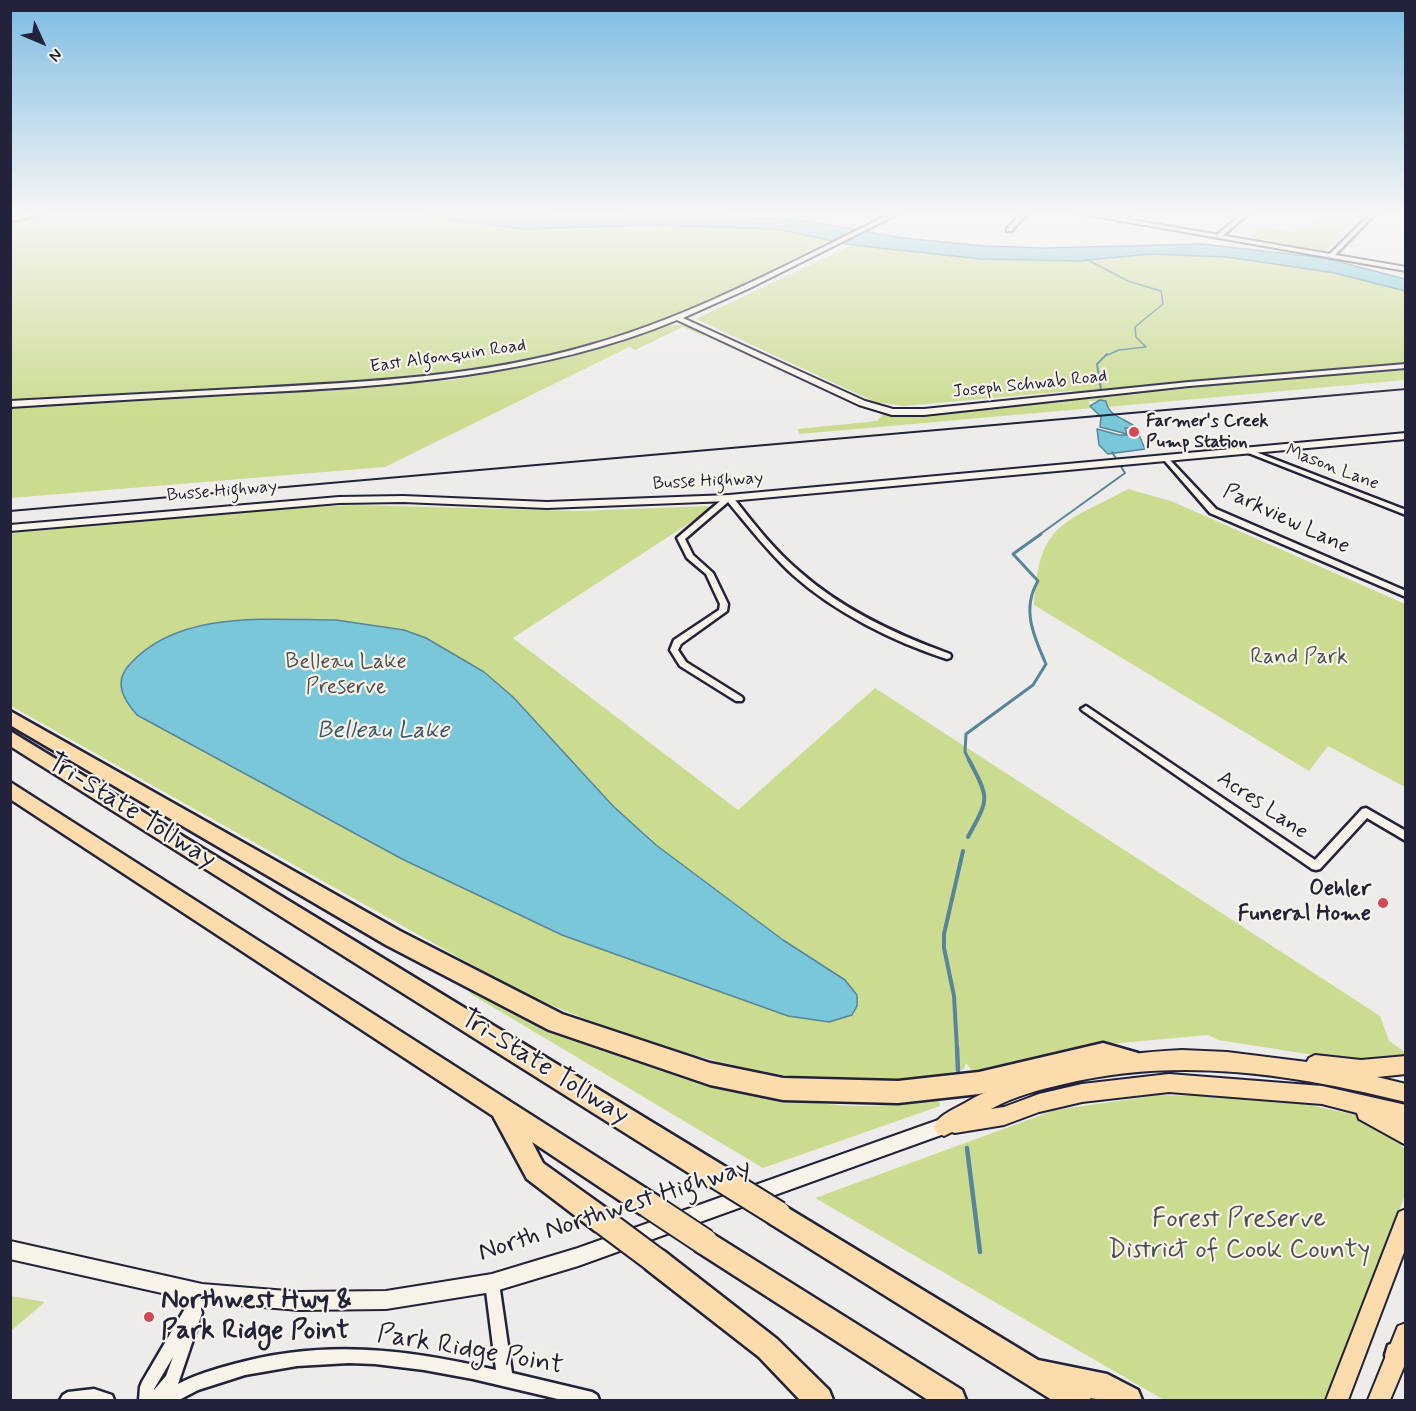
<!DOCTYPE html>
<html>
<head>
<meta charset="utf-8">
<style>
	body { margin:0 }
	#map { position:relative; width:1416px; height:1411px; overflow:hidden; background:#edeceb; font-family:Mynerve,sans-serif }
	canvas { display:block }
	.frame { position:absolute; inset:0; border:12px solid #22223b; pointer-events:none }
	.north { position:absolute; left:12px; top:12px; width:60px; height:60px; -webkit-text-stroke:4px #f7f3e8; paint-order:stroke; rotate:134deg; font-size:16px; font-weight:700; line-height:24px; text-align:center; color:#22223b }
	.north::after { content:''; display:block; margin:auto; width:21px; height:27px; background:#22223b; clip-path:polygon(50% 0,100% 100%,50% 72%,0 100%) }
</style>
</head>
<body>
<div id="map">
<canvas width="1416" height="1411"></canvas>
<div class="frame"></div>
<div class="north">N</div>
</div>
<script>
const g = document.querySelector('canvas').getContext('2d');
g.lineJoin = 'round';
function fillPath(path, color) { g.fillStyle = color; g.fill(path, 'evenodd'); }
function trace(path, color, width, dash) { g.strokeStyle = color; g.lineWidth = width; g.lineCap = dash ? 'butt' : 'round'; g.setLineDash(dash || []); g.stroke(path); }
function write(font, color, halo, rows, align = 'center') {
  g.font = font + ' Mynerve,sans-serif'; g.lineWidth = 4.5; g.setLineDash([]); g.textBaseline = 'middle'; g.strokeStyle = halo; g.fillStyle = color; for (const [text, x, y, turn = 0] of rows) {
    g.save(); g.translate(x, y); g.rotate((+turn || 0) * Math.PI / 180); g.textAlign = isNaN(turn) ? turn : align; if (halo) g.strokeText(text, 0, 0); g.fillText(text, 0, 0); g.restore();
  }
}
fillPath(new Path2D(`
	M 52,213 L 418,213 C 466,223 515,230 564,230 C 652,228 743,216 828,241 L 718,296 L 631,332 L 513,364 L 426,377 L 318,385 L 11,399 L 10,223 Z
	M 1322,213 L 1343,213 L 1359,217 L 1325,251 L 1252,238 L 1256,226 L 1292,232 L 1298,228 L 1304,229 Z
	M 852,245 L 1012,260 L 1088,261 L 1150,254 L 1227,257 L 1335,273 L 1405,291 L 1405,363 L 1182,382 L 1073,395 L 1071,391 L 904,406 L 875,402 L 696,319 Z
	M 670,325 L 684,325 L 705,334 L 703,336 L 683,327 L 635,350 L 629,347 L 385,467 L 11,498 L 10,405 L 360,388 L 453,380 L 570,357 Z
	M 1405,370 L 1405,380 L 1107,407 L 1106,401 L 1088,401 L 1093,408 L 800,434 L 797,429 L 877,421 L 883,414 L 921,417 L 1179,388 Z
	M 1128,489 L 1171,501 L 1405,604 L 1405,787 L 1328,746 L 1309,771 L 1034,605 C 1038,523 1064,523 1128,489 Z
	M 355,505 L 578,511 L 707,506 L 711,509 L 513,638 L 738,810 L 875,688 L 1380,1016 L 1389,1041 L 1405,1052 L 1405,1058 L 1352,1061 L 1218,1040 L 1208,1035 L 1087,1046 L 975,1074 L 966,1063 L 964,1069 L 950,1073 L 951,1081 C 910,1081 867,1085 827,1081 C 720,1069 613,1034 515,989 L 11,706 L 11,533 L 268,509 Z
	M 471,991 C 556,1034 643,1066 736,1088 C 779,1098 826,1107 871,1106 C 894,1105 916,1101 939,1099 L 940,1106 L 763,1168 L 469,993 Z
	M 1159,1095 L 1242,1097 L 1310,1105 L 1364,1117 L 1390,1130 L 1405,1150 L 1405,1195 L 1328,1400 L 1164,1400 L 815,1198 L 1055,1110 Z
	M 11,1296 L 45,1302 L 11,1331 Z`), '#cbdc91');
const water = new Path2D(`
	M 418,213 L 495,213 L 583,218 L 689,214 L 808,221 L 903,238 L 985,246 L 1045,248 L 1202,244 L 1324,258 L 1405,279 L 1405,291 L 1335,273 L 1227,257 L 1150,254 L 1078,261 L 981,259 L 852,245 L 777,229 L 660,225 L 527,229 L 458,221 Z
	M 1100,400 L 1106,401 C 1108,417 1127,419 1137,428 L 1125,428 L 1127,434 L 1100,427 L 1101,417 L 1090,406 Z
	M 1097,429 L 1119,435 L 1139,435 L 1145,449 L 1108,454 L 1099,445 Z
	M 336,620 L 404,630 L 426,638 L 484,672 L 513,697 L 613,806 L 656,845 L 783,940 L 845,980 L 857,995 L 857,1006 L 852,1015 L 829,1022 L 788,1016 L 562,935 L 402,859 L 137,715 C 123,699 113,682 130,664 C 180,609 270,620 336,620 Z`);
fillPath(water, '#7ac7d9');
trace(water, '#57859a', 1.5);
trace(new Path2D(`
	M 1086,259 L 1128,281 L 1161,291 L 1163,304 L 1135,327 L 1136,337 L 1146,347 L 1119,350 L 1105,356`), '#57859a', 1.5);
trace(new Path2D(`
	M 1101,390 L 1097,364 L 1107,354
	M 1039,535 L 1125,473 L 1112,452`), '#57859a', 2);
trace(new Path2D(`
	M 970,762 L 965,752 L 966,734 L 1033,685 L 1046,664 C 1034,637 1021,609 1038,581 L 1013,554 L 1041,534`), '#57859a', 3);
trace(new Path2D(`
	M 968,837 C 989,798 990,800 969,760
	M 957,1049 L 954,996 L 944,948 L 944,934 L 963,851`), '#57859a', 4);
trace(new Path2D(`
	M 957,1047 L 958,1071
	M 967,1148 L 980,1252`), '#57859a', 4.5);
const street = new Path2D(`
	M 1022,213 L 1027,213 L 1011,231 L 1007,231 L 1007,229 Z
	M 1127,213 L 1132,213 L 1123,221 L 1119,221 L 1119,219 Z
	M 1244,213 L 1249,213 L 1221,237 L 1217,237 L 1217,235 Z
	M 1371,213 L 1376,213 L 1334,256 L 1330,256 L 1330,254 Z
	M 1248,449 L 1406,510 L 1406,515 L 1246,452 L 1246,450 Z
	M 1166,457 L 1168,458 L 1216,509 L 1406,591 L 1406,597 L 1210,513 L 1164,460 L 1163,459 Z
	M 726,496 L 732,496 C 753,523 774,550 800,572 C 843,610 897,635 950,654 L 951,656 L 950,658 L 947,659 C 894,642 834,612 793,575 C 769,553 749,527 728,502 L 685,539 L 693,555 L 713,573 L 728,604 L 727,611 L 681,644 L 678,650 L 686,662 L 742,697 L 743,699 L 742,701 L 736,701 L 680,666 L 670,650 L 674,640 L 719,610 L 720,604 L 706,574 L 687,558 L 677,538 Z
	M 1086,706 L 1315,860 L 1362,809 L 1366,808 L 1406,831 L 1406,841 L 1367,818 L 1320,869 L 1316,870 L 1312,869 L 1083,711 L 1081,709 Z
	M 492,1276 L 497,1278 L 499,1283 L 512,1373 L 592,1392 L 597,1395 L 599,1400 L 562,1400 L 473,1379 L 424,1370 L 375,1364 L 349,1363 L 297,1366 L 245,1375 L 198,1390 L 179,1400 L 139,1400 L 140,1387 L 142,1382 L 197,1288 L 202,1286 L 207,1288 L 209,1293 L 201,1309 L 202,1313 L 178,1384 C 195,1375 215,1369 234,1364 C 325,1339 406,1349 496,1370 L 485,1283 L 487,1278 ZM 173,1357 L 166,1376 L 154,1390 L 154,1389 Z
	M 94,1389 L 112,1395 L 114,1400 L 60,1400 L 63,1395 L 68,1392 Z`);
const secondary = new Path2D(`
	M 32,213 L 44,213 L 10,222 L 10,218 Z
	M 892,213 L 900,213 L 750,288 L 683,318 L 865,401 L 893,409 L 924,409 L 1189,382 L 1406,364 L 1406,368 L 1189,386 L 924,415 L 892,415 L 859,405 L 677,320 C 539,377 393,386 246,393 C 167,397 89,402 10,407 L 10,401 C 92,397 173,392 254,388 C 367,382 480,377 590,345 C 696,315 793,261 892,213 Z
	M 1077,213 L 1091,213 L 1406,267 L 1406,271 Z
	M 1406,433 L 1406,439 L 729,501 L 547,508 L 403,502 L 339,503 L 10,531 L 10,525 L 339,497 L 403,496 L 547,502 L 729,495 Z
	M 944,1118 L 950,1120 L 952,1126 L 950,1132 L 944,1134 L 578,1266 L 492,1292 L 386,1309 L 299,1310 L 202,1302 L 10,1259 L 10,1241 L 202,1284 L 299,1292 L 386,1291 L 492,1274 L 578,1248 Z`);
const primary = new Path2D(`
	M 1182,1050 L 1227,1052 L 1307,1062 L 1309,1058 L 1315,1055 L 1361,1060 L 1406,1056 L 1406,1074 L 1377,1077 L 1406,1084 L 1406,1102 C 1292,1074 1179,1056 1064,1084 C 1039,1090 1014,1096 991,1109 L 1004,1107 L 1039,1094 L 1082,1084 L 1169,1074 L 1322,1086 L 1406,1105 L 1406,1145 L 1359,1119 L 1357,1113 L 1322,1104 L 1169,1092 L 1082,1102 L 1039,1112 L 1004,1125 L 955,1133 L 952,1132 L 944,1136 L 937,1133 L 934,1126 C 939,1115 952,1110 963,1104 C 1029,1065 1107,1054 1182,1050 Z
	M 1406,1209 L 1406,1247 L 1348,1400 L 1326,1400 L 1399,1212 Z
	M 1406,1323 L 1406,1362 L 1390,1400 L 1368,1400 L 1398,1326 Z`);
const highway = new Path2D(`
	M 10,711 L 400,931 L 562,1014 L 710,1063 L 783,1078 L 898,1081 L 979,1072 L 1103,1043 L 1138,1053 L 1141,1061 L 1138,1069 L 1130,1072 L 1103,1065 L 979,1094 L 898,1103 L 783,1100 L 710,1085 L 549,1030 L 386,945 L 10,725 Z
	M 10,731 L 729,1169 L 732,1178 L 729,1187 L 720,1190 L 711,1187 L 10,746 Z
	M 10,782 L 658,1196 L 661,1205 L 658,1214 L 649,1217 L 640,1214 L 532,1142 L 543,1163 L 613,1213 L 616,1222 L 613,1231 L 604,1234 L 595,1231 L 527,1179 L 493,1116 L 10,799 Z
	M 778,1202 L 1038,1360 L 1107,1374 L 1138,1390 L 1142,1400 L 1102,1400 L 1090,1398 L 1091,1400 L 1052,1400 L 769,1223 L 766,1214 L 769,1205 Z
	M 705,1229 L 962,1390 L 966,1400 L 928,1400 L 696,1251 L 692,1242 L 696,1233 Z
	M 655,1247 L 664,1251 L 777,1339 L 829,1390 L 833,1400 L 800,1400 L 759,1357 L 646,1269 L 642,1260 L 646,1251 Z
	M 1406,1338 L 1406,1365 L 1398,1368 L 1388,1365 L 1385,1355 L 1388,1345 Z`);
trace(street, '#22223b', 5);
trace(secondary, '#22223b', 4);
trace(primary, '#22223b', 4);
trace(highway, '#22223b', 5);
fillPath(street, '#f7f3e8');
fillPath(secondary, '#f7f3e8');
fillPath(primary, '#fcdcac');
fillPath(highway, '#fcdcac');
trace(new Path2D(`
	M 10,511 L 1406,389`), '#22223b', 2);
const highwayBridge = new Path2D(`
	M 720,1178 L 778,1214
	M 649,1205 L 705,1242
	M 604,1222 L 655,1260`);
trace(highwayBridge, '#22223b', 29, []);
trace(highwayBridge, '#fcdcac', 25);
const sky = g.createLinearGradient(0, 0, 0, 411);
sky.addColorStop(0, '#7cbce2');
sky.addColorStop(0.52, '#f7f6f6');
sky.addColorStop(1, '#f7f6f600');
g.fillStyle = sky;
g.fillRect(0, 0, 1416, 411);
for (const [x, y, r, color] of [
	[1134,432,6,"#d1495b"],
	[1383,903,6,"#d1495b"],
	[149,1317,6,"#d1495b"]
]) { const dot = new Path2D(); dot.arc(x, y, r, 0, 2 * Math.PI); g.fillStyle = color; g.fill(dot); trace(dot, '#f7f3e8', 2); }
write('18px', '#22223b', '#f7f3e8', [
	["East Algonquin Road",448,357,-8],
	["Joseph Schwab Road",1030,385,-6],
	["Mason Lane",1332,468,21],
	["Busse Highway",708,482,-3],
	["Busse Highway",222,492,-5]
]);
write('bold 18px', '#22223b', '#f7f3e8', [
	["Farmer's Creek",1146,422],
	["Pump Station",1146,443]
], 'left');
write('22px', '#22223b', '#f7f3e8', [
	["Parkview Lane",1286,520,25],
	["Acres Lane",1262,806,34]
]);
write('22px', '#4c5050', '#f7f3e8', [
	["Rand Park",1299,658],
	["Belleau Lake",346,663],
	["Preserve",346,688]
]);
write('bold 22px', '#22223b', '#f7f3e8', [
	["Oehler",1371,890],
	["Funeral Home",1371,915]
], 'right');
write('italic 24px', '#3c546a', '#f7f3e8', [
	["Belleau Lake",383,732]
]);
write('27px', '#22223b', '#f7f3e8', [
	["Tri-State Tollway",131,812,32],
	["Tri-State Tollway",544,1068,32],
	["North Northwest Highway",615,1211,-18],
	["Park Ridge Point",470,1351,10]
]);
write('27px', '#4c5050', '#f7f3e8', [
	["Forest Preserve",1239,1220],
	["District of Cook County",1239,1251]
]);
write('bold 27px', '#22223b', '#f7f3e8', [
	["Northwest Hwy &",161,1301],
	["Park Ridge Point",161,1332]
], 'left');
</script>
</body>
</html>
